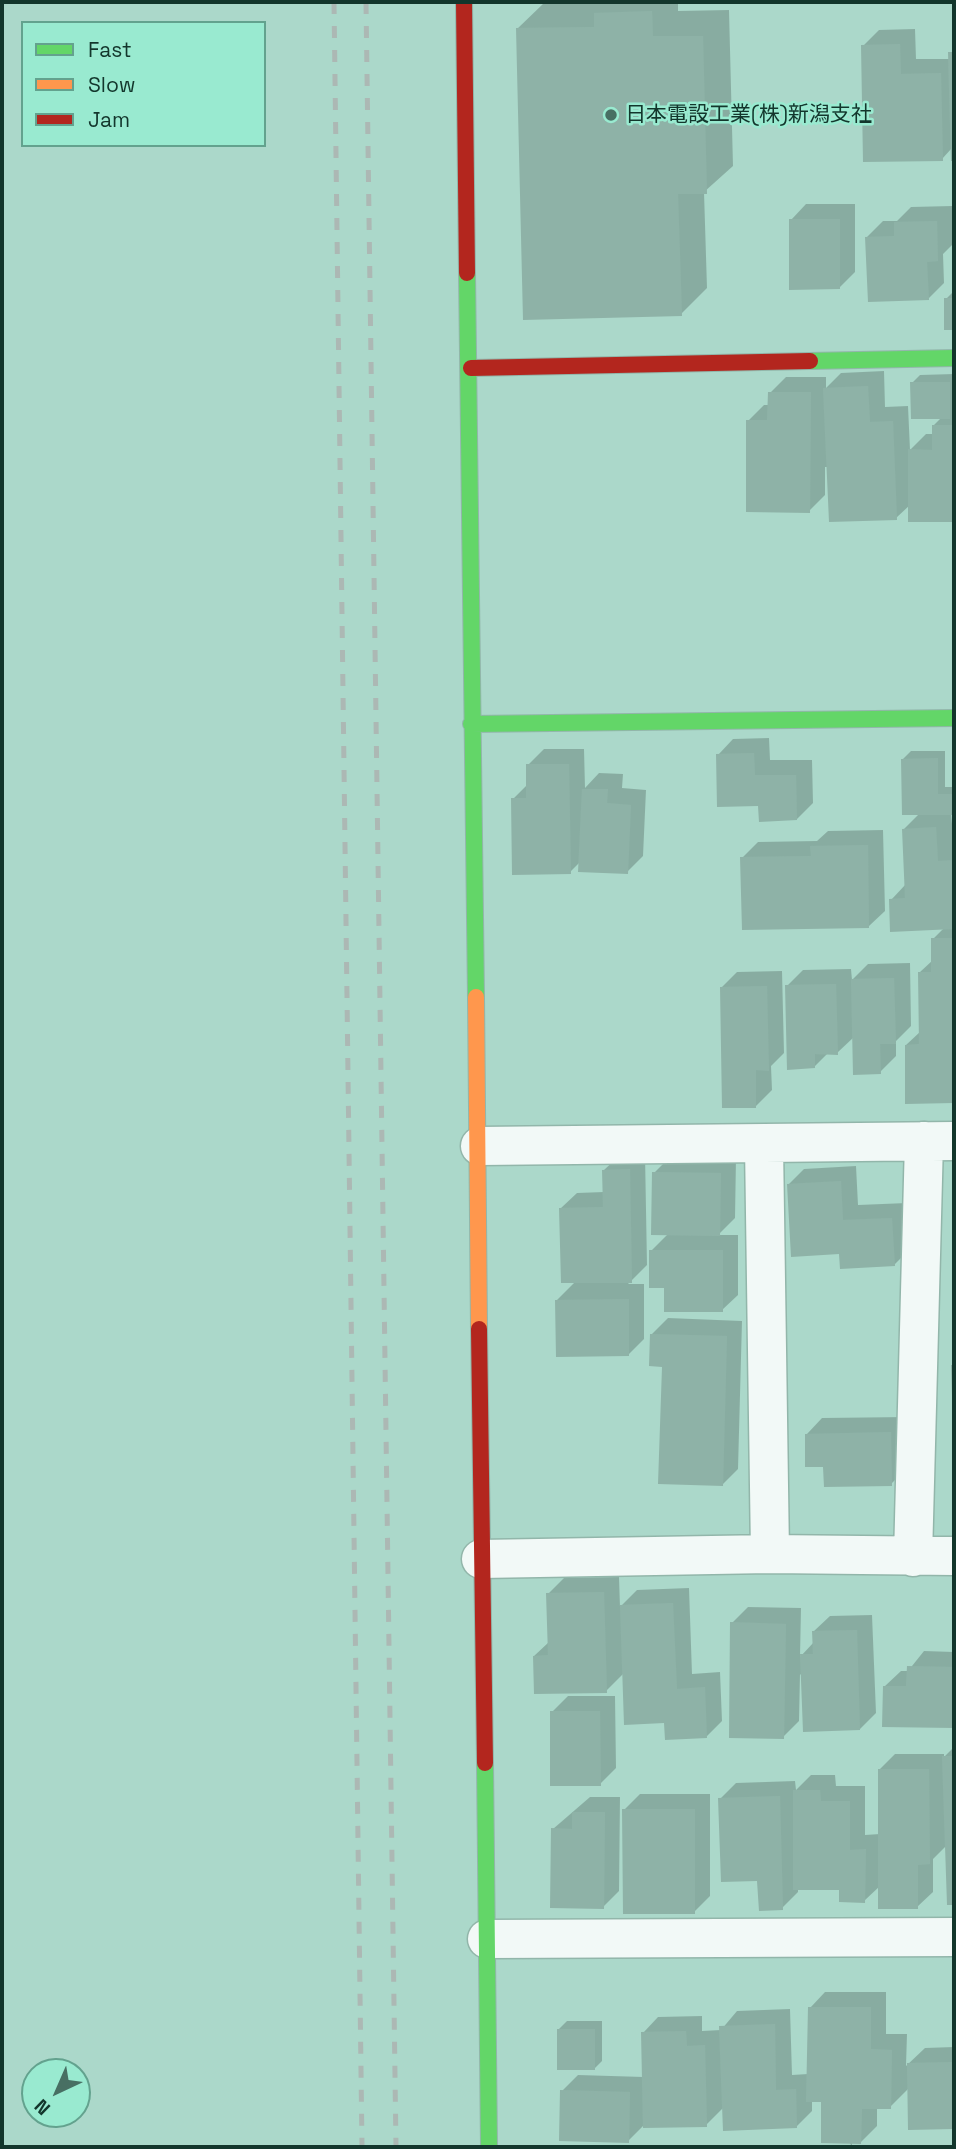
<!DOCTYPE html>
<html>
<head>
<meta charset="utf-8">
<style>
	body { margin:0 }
	#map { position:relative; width:956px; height:2149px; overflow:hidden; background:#abd8ca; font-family:"Space Grotesk",sans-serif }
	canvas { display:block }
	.frame { position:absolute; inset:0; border:4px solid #13362c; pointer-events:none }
	.legend { position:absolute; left:21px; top:21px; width:245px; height:126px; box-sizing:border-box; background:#99ead0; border:2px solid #63a28e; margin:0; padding:9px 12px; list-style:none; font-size:21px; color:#13362c }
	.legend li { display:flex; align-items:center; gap:14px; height:35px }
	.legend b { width:35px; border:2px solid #63a28e }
	.north { position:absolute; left:21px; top:2058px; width:70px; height:70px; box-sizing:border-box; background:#99ead0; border:2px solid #63a28e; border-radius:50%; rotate:224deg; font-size:19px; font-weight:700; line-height:28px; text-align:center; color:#13362c }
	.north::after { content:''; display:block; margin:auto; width:24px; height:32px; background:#486f63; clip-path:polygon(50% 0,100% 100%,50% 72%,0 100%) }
</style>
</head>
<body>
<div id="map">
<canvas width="956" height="2149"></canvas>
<div class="frame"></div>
<ul class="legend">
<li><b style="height:9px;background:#63d668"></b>Fast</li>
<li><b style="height:9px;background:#ff974d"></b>Slow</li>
<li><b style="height:9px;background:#b3261e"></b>Jam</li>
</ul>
<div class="north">N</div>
</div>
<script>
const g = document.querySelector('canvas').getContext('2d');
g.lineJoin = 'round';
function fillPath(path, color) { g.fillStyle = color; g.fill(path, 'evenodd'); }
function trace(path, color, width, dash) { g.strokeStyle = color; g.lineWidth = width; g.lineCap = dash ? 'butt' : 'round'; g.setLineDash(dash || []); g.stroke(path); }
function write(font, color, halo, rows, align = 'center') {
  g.font = font + ' "Space Grotesk","Noto Sans JP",sans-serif'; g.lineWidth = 5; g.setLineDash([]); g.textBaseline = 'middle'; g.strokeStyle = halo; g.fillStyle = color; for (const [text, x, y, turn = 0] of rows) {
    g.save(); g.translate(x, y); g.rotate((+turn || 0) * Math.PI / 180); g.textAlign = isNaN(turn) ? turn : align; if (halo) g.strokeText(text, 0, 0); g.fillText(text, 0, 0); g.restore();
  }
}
fillPath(new Path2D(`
	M 678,2 L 678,11 L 729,10 L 733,166 L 704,192 L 707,288 L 681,314 L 517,29 L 544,3 Z
	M 915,29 L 916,59 L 950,59 L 954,49 L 954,159 L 952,148 L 942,159 L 863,46 L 879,30 Z
	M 806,204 L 855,204 L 855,272 L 839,288 L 791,220 Z
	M 952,206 L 953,244 L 943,254 L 944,283 L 928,299 L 867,237 L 883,221 L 897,221 L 911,207 Z
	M 954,291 L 954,328 L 945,328 L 946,299 Z
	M 884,371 L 885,407 L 908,406 L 910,450 L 926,434 L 934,434 L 934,425 L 942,417 L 912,383 L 920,375 L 954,374 L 954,521 L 909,520 L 910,505 L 896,518 L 828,467 L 825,467 L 825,495 L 809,511 L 748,421 L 764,405 L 770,405 L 770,393 L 786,377 L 826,377 L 826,388 L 841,373 Z
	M 769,738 L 770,760 L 812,760 L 813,803 L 797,819 L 760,804 L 718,755 L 733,739 Z
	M 544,749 L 584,749 L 585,788 L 599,773 L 623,774 L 622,788 L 646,790 L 643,856 L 627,872 L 581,861 L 570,872 L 513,799 L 528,784 L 528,765 Z
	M 911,751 L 945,751 L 945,787 L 954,787 L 954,813 L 951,813 L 954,845 L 954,1101 L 907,1102 L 906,1045 L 921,1031 L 920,972 L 933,960 L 933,939 L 944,928 L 891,900 L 906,884 L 904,829 L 920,813 L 903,759 Z
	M 883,830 L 885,911 L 869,926 L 742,858 L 758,842 L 817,841 L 828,831 Z
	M 910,963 L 911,1026 L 896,1041 L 896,1056 L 880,1072 L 854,1037 L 837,1053 L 828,1053 L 814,1067 L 787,986 L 803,970 L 851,969 L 852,980 L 868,964 Z
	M 782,971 L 784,1053 L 771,1066 L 772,1090 L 756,1106 L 721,988 L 737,972 Z
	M 645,1154 L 647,1265 L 628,1284 L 644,1284 L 644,1339 L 628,1355 L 557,1300 L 576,1281 L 561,1208 L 577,1193 L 604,1192 L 604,1170 L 620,1155 Z
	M 670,1157 L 736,1158 L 735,1218 L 718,1235 L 738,1235 L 738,1295 L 722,1310 L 666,1286 L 651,1251 L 669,1233 L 654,1173 Z
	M 856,1166 L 858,1205 L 907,1203 L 910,1249 L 894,1265 L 788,1185 L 804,1169 Z
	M 668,1318 L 742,1321 L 738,1469 L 722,1485 L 664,1365 L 652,1334 Z
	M 907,1417 L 907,1468 L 891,1484 L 825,1466 L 807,1434 L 822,1418 Z
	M 619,1577 L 620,1607 L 637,1590 L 689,1588 L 692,1674 L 720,1672 L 722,1721 L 707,1736 L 666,1722 L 624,1673 L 606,1691 L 534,1656 L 549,1642 L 548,1594 L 564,1578 Z
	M 748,1607 L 801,1608 L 800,1657 L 814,1642 L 814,1631 L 830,1616 L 872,1615 L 876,1713 L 860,1729 L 800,1674 L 799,1721 L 783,1737 L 732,1623 Z
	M 924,1651 L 954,1652 L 954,1726 L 884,1725 L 885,1686 L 901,1671 L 908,1671 Z
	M 568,1696 L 615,1696 L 616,1768 L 600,1784 L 552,1712 Z
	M 954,1747 L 954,1903 L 949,1904 L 947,1845 L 933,1859 L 933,1892 L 917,1907 L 880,1886 L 864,1901 L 840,1888 L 798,1888 L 798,1892 L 782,1908 L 759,1879 L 720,1799 L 736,1783 L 795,1781 L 796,1790 L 811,1775 L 835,1775 L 836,1786 L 865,1786 L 865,1835 L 880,1834 L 879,1770 L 895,1754 L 944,1754 L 944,1757 Z
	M 640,1794 L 710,1794 L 710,1896 L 694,1912 L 624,1810 Z
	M 590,1797 L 620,1797 L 619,1891 L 603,1907 L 553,1829 Z
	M 825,1992 L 886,1992 L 886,2034 L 907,2034 L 906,2066 L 925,2048 L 954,2047 L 954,2127 L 910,2128 L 909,2088 L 890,2107 L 877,2107 L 877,2126 L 861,2142 L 852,2142 L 852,2147 L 798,2147 L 851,2145 L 822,2100 L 812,2100 L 812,2111 L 796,2127 L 724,2107 L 706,2125 L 643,2126 L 628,2141 L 562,2091 L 578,2075 L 644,2077 L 643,2033 L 658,2017 L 702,2016 L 702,2031 L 721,2030 L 737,2011 L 790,2009 L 792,2075 L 808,2074 L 810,2008 Z
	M 567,2021 L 602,2021 L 602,2061 L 594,2069 L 559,2029 Z`), '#0003');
fillPath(new Path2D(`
	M 652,11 L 653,36 L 703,36 L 707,194 L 678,194 L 682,316 L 523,320 L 516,28 L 594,27 L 594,13 Z
	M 900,44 L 901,74 L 941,73 L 943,161 L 863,162 L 861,45 Z
	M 948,52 L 954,52 L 954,161 L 951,161 Z
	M 789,219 L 840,219 L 840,289 L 789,290 Z
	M 937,221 L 938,261 L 927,262 L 929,300 L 868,302 L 865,237 L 894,236 L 894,222 Z
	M 944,298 L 954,298 L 954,330 L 944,330 Z
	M 910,382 L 950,382 L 950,419 L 911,419 Z
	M 868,386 L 870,422 L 893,421 L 897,520 L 829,522 L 823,388 Z
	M 768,392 L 811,392 L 810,513 L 746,512 L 746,420 L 767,420 Z
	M 932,425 L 954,425 L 954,522 L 908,522 L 908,449 L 932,450 Z
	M 754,753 L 755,775 L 796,775 L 797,820 L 759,822 L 758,806 L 717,807 L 716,754 Z
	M 938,758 L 938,794 L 954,794 L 954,815 L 902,815 L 901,759 Z
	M 526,764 L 569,764 L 571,874 L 512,875 L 511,798 L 526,798 Z
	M 582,789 L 608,789 L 607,803 L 631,805 L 628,874 L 578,872 Z
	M 936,827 L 938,861 L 954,860 L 954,929 L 890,932 L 889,899 L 905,898 L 902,829 Z
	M 868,845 L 869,928 L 742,930 L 740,857 L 811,856 L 810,846 Z
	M 931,938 L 954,938 L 954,1103 L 905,1104 L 905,1045 L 919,1044 L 918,972 L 931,972 Z
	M 894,978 L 896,1044 L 880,1044 L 881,1074 L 853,1075 L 851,979 Z
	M 836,984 L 838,1055 L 815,1054 L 815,1068 L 787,1070 L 785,985 Z
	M 767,986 L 769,1071 L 756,1070 L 756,1108 L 722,1108 L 720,987 Z
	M 630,1169 L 632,1283 L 561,1283 L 559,1208 L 603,1207 L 602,1170 Z
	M 652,1172 L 721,1173 L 720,1236 L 651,1235 Z
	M 841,1181 L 843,1220 L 892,1218 L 895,1266 L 840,1269 L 839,1254 L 791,1257 L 787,1184 Z
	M 649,1250 L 723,1250 L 723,1312 L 664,1312 L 664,1288 L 649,1288 Z
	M 629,1299 L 629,1356 L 556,1357 L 555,1300 Z
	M 650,1334 L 727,1336 L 723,1486 L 658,1484 L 662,1367 L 649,1366 Z
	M 951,1365 L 954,1365 L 954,1396 L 952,1396 Z
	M 891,1432 L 892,1486 L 824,1487 L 823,1467 L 805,1467 L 805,1434 Z
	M 604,1592 L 607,1693 L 534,1694 L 533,1656 L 548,1655 L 546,1593 Z
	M 673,1603 L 677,1689 L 705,1687 L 707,1738 L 665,1740 L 664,1723 L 624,1725 L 620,1605 Z
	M 730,1622 L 786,1624 L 784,1739 L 729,1738 Z
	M 857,1630 L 860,1730 L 803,1732 L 800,1654 L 813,1654 L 812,1631 Z
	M 907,1666 L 954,1667 L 954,1728 L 882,1727 L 883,1686 L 906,1686 Z
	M 550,1711 L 600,1711 L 601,1786 L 550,1786 Z
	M 942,1756 L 954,1756 L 954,1905 L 947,1905 Z
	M 878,1769 L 929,1769 L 930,1864 L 918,1865 L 918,1909 L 878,1909 Z
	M 793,1790 L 820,1790 L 821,1801 L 850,1801 L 850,1850 L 866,1849 L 865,1903 L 839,1902 L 839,1890 L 793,1890 Z
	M 780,1796 L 783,1910 L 759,1911 L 757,1881 L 721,1882 L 718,1798 Z
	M 622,1809 L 695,1809 L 695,1914 L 623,1914 Z
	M 572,1812 L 605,1812 L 604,1909 L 550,1908 L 551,1828 L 572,1829 Z
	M 808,2007 L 871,2007 L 871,2049 L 892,2050 L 891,2109 L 862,2109 L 861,2144 L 821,2143 L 821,2102 L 806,2102 Z
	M 775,2024 L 776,2090 L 796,2089 L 797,2128 L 723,2131 L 719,2026 Z
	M 557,2029 L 595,2029 L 595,2070 L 557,2070 Z
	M 686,2031 L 687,2046 L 705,2045 L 707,2127 L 643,2128 L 641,2032 Z
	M 954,2062 L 954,2129 L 908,2130 L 907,2063 Z
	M 560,2090 L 630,2092 L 629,2143 L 559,2141 Z`), '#8eb2a7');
const street = new Path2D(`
	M 764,1145 L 770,1554
	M 480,1146 L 954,1141
	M 913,1557 L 924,1141
	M 481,1559 L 770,1554 L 954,1556
	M 487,1939 L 954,1937`);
const fast = new Path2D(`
	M 467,273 L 476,997
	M 810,361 L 954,358
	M 471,724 L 954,718
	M 485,1763 L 489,2147`);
const slow = new Path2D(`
	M 476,997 L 479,1329`);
const jam = new Path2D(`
	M 464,2 L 467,273
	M 471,368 L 810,361
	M 479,1329 L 485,1763`);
trace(street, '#92b6aa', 41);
trace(fast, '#92b6aa', 18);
trace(slow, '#92b6aa', 18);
trace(jam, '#92b6aa', 18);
trace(street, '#f2f9f7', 38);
trace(fast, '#63d668', 16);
trace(slow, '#ff974d', 16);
trace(jam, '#b3261e', 16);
trace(new Path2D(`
	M 334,2 L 362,2147
	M 366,2 L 396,2147`), '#acb8b4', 5, [12, 12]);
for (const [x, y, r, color] of [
	[611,115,7,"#486f63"]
]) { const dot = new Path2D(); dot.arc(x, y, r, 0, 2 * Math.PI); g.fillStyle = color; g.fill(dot); trace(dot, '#99ead0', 2.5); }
write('21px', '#13362c', '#99ead0', [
	["日本電設工業(株)新潟支社",625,115]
], 'left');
</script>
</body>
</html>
